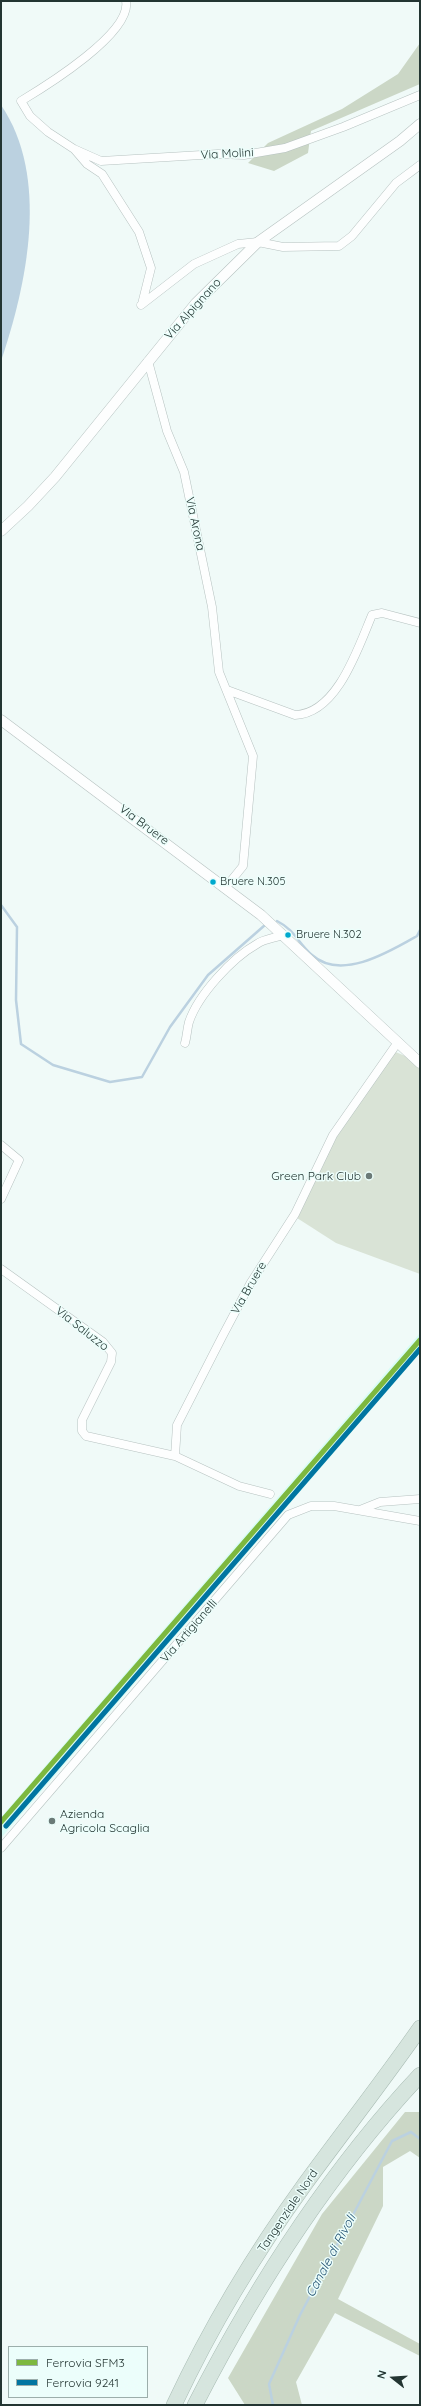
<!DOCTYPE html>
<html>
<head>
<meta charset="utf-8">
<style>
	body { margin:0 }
	#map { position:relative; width:421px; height:2406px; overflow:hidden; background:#f0faf8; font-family:Quicksand,sans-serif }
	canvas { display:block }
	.frame { position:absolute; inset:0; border:2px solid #233532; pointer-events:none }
	.legend { position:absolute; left:8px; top:2346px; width:140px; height:52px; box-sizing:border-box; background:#ecfefb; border:1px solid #9caeab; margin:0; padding:5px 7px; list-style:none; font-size:12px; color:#233532 }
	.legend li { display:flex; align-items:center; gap:8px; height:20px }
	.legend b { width:20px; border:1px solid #9caeab }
	.north { position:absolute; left:373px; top:2358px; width:40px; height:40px; -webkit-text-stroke:3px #ecfefb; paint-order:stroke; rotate:287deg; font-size:11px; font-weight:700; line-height:16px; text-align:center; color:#233532 }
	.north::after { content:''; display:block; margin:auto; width:14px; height:18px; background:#233532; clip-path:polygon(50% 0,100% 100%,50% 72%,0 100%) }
</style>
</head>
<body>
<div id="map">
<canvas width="421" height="2406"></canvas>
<div class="frame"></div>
<ul class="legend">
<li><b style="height:5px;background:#7db83f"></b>Ferrovia SFM3</li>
<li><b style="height:5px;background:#0075a1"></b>Ferrovia 9241</li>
</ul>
<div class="north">N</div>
</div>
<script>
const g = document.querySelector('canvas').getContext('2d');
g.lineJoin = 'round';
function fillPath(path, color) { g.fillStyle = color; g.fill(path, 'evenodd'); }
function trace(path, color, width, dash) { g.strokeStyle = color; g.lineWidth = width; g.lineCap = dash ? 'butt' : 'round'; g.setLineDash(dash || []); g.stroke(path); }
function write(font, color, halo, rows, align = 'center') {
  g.font = font + ' Quicksand,sans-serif'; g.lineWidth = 3; g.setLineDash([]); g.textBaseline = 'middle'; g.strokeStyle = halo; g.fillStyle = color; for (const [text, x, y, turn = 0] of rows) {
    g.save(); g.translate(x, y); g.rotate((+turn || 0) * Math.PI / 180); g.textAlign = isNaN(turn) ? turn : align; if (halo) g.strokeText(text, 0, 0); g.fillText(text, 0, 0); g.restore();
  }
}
fillPath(new Path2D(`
	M 420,1333 L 420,1353 L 1,1838 L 1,1817 Z`), '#d8fcf6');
fillPath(new Path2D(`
	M 393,1051 L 420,1062 L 420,1274 L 336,1243 L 297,1218 L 337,1134 Z`), '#d9e3d6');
fillPath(new Path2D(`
	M 420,43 L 420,84 L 311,131 L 308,153 L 274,171 L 248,163 L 268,143 L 342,109 L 398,74 Z
	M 405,2112 L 420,2112 L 420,2158 L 410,2151 L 383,2167 L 383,2206 L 338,2299 L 420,2344 L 420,2356 L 335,2313 L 296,2382 L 302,2405 L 245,2405 L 228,2378 L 322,2214 Z`), '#cbd7c6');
fillPath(new Path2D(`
	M 1,105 C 50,177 27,284 1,361 Z`), '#bbd1e0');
trace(new Path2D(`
	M 1,905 L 17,927 L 16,1000 L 21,1044 L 53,1065 L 110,1082 L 142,1077 L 170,1027 L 208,975 L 265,925
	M 277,921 C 295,930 298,943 312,955 C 341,981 389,952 417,936 L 420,930
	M 273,2405 L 269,2384 L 300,2315 L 392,2141 L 411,2132 L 420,2139`), '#bbd1e0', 2.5);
const minor = new Path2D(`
	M 126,1 C 132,33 46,86 21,101 L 30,116 L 48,132 L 74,149 L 101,161 L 218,154 L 244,155 L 285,148 L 343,127 L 420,95
	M 75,150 L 87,164 L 102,174 L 139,232 L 151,268 L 142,304
	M 141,305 L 194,264 L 238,244 L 258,242 L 283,247 L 339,246 L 352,236 L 396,183 L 420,165
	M 148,361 L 167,431 L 184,472 L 212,607 L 219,672 L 253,756 L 243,866 L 226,887
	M 227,690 L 295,715 C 337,714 358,648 372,615 L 382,613 L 420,623
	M 185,1043 C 187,1036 187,1029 189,1022 C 198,995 232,958 257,944 C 264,939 275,938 283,935
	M 1,1145 L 19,1160 L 1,1199
	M 1,1269 L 103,1342 L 112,1353 L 111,1362 L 82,1420 L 82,1431 L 86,1436 L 175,1456 L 239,1486 L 270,1494
	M 175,1456 L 177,1425 L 222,1337 L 250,1284 L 295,1214 L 333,1135 L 398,1042
	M 360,1510 L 380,1502 L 420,1499
	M 1,1848 L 288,1515 L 311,1506 L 334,1506 L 420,1521`);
const tertiary = new Path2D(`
	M 1,531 L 28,506 L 55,477 L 196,303 L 258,242 L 400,141 L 420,124
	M 1,720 L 261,915 L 420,1063`);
const motorway = new Path2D(`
	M 174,2405 C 210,2328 255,2253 305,2184 C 343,2132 383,2081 420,2028
	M 195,2405 C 256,2286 328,2173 420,2075`);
trace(minor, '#b6c2c0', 9);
trace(tertiary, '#b6c2c0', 11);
trace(motorway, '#a7bab2', 16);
trace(minor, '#fdfefe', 8);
trace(tertiary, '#fdfefe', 10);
trace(motorway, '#d6e5de', 15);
trace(new Path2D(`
	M 1,1822 L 420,1340`), '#7db83f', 5);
trace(new Path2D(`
	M 6,1826 L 420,1349`), '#0075a1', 5);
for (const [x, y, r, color] of [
	[213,882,3.5,"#00a9ce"],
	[288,935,3.5,"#00a9ce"],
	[369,1176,4,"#6b7a77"],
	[52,1821,4,"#6b7a77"]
]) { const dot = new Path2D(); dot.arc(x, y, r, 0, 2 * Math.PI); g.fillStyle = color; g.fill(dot); trace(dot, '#ecfefb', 1.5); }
write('11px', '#233532', '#ecfefb', [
	["Bruere N.305",220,882],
	["Bruere N.302",296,935]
], 'left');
write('12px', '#233532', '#ecfefb', [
	["Via Molini",227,154,-3],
	["Via Alpignano",193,309,-48],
	["Via Arona",195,524,78],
	["Via Bruere",144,825,37],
	["Via Bruere",249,1288,-60],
	["Via Saluzzo",82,1329,38],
	["Via Artigianelli",189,1631,-49],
	["Tangenziale Nord",288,2211,-56]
]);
write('12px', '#233532', '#ecfefb', [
	["Green Park Club",361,1176],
	["Azienda",60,1814,"left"],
	["Agricola Scaglia",60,1828,"left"]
], 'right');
write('italic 13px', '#225171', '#ecfefb', [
	["Canale di Rivoli",331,2256,-62]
]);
</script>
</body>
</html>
